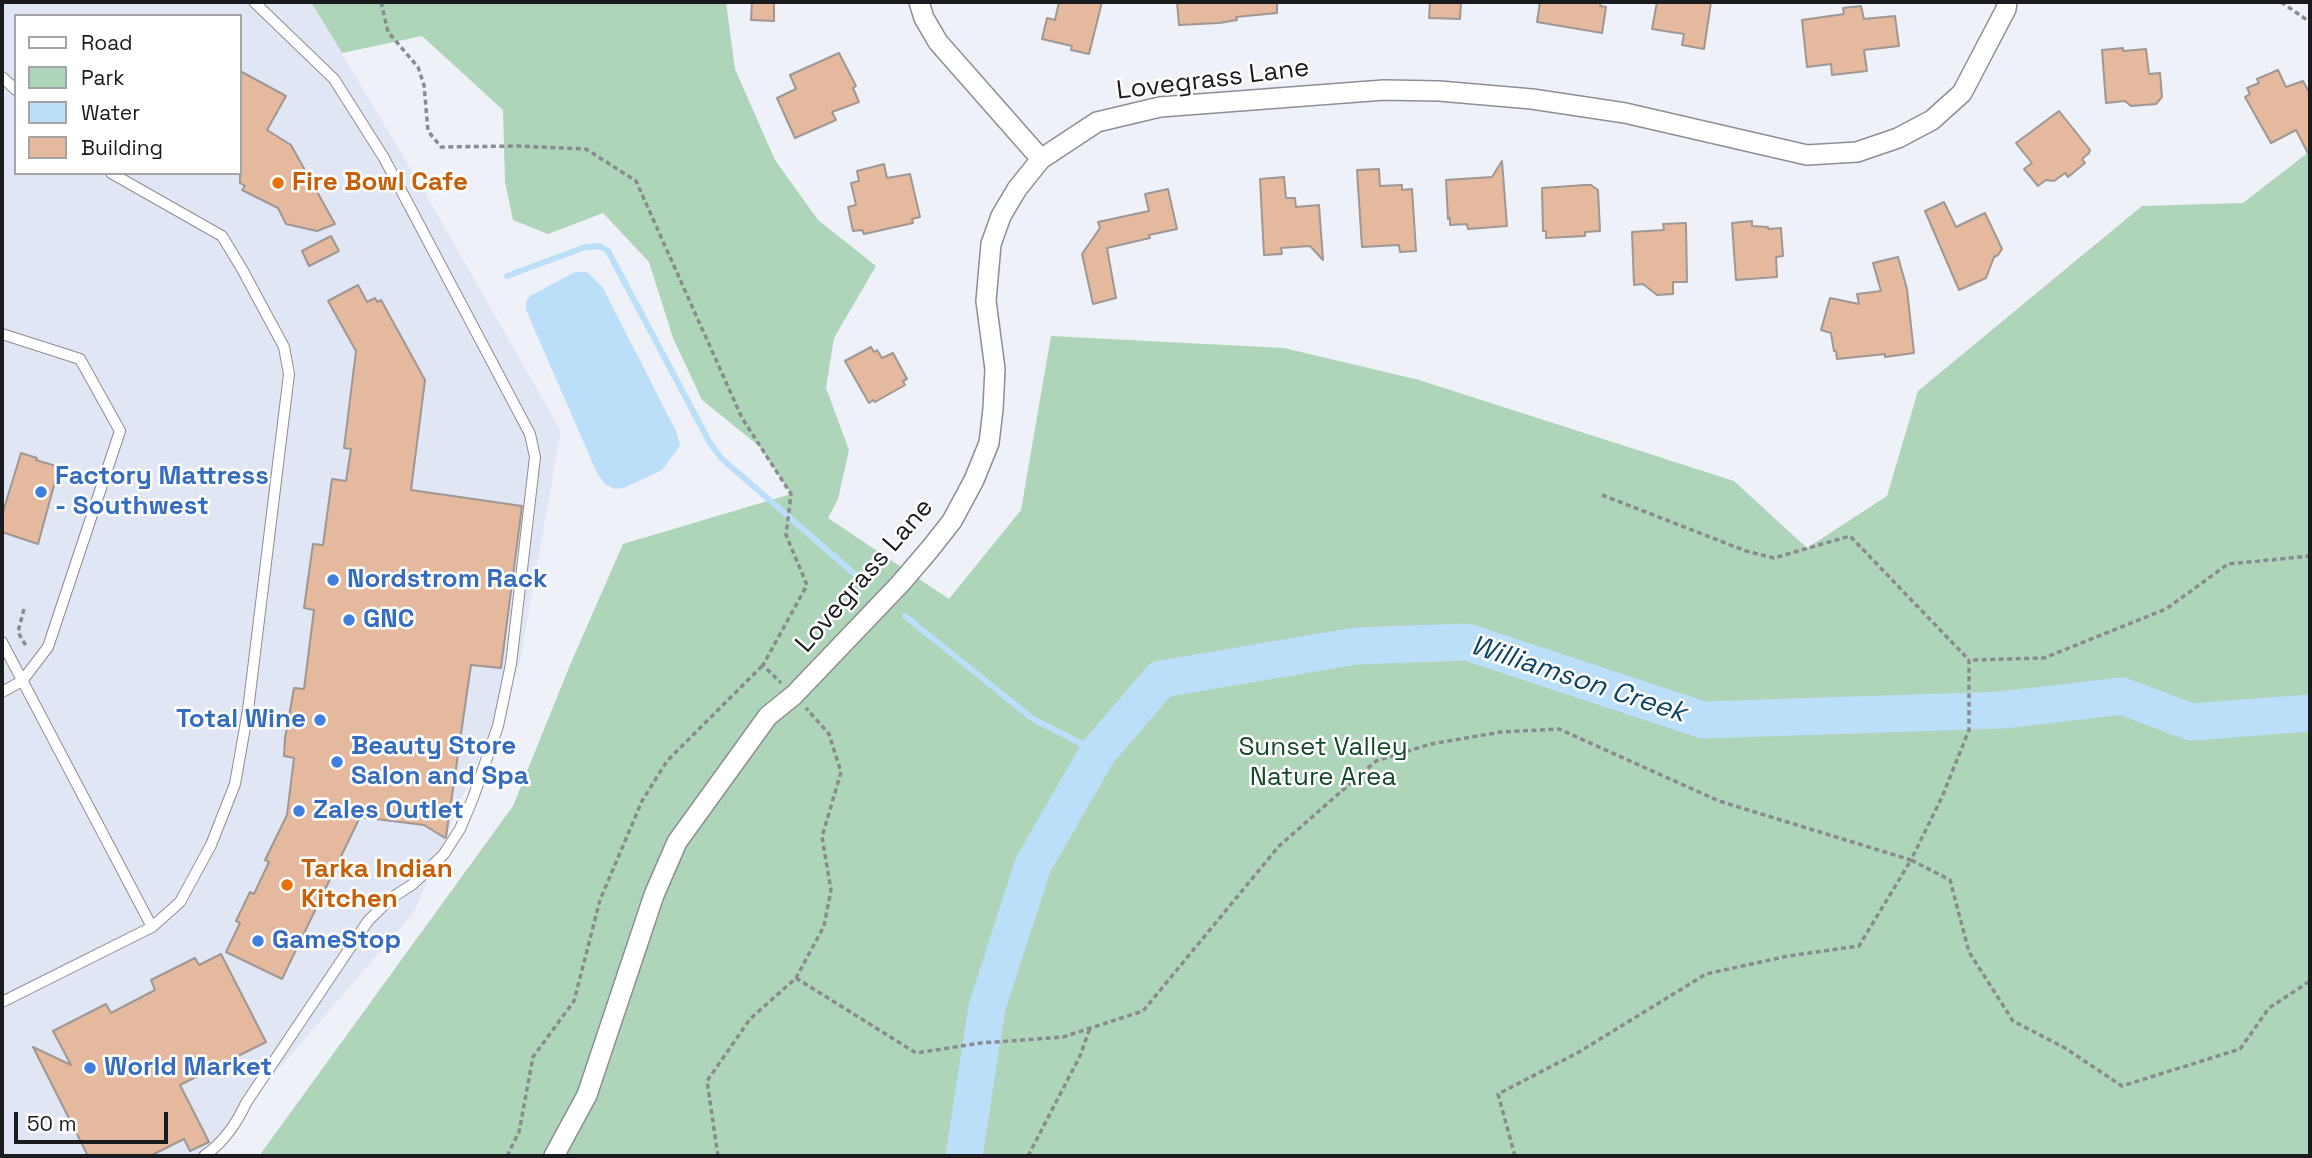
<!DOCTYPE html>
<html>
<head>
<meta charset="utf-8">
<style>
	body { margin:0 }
	#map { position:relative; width:2312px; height:1158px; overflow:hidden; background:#eff1f8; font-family:"Space Grotesk",sans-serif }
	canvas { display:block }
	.frame { position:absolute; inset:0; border:4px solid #1a1b1e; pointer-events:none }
	.legend { position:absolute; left:14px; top:14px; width:228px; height:161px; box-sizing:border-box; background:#fff; border:2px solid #a3a4a5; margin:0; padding:9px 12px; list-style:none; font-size:21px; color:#1a1b1e }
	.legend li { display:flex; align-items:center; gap:14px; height:35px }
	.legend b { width:35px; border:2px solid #a3a4a5 }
	.scale { position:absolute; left:14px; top:1112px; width:154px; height:32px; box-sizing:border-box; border:4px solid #1a1b1e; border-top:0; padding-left:9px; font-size:21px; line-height:24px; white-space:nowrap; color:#1a1b1e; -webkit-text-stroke:5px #fff; paint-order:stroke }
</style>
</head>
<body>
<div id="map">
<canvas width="2312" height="1158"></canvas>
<div class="frame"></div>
<ul class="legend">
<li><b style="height:9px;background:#fff"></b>Road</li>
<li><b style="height:19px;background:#aed4b9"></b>Park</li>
<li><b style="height:19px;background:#bbdff8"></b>Water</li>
<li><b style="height:19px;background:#e5b99d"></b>Building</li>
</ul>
<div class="scale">50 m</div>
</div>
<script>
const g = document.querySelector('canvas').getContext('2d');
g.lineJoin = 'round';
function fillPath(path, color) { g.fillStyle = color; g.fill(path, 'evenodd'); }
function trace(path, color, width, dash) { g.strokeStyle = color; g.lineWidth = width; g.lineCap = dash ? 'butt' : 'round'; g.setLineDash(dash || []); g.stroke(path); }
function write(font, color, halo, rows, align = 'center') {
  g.font = font + ' "Space Grotesk",sans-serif'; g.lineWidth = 5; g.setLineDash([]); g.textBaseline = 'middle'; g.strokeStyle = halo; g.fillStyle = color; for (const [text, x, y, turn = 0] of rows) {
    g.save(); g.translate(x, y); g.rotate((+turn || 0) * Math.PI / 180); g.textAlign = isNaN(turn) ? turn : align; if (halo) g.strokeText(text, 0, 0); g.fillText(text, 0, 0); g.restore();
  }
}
fillPath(new Path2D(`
	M 2,2 L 311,2 L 425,193 L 561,431 L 520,661 L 414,912 L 214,1144 L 196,1156 L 2,1156 ZM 16,16 L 240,16 L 240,173 L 16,173 Z`), '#e1e6f4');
fillPath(new Path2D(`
	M 311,2 L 726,2 L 735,69 L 775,160 L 818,220 L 876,266 L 834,338 L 826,388 L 849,450 L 838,499 L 828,518 L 949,599 L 1021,510 L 1051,336 L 1284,348 L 1419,380 L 1734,481 L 1807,548 L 1887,496 L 1918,391 L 2142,206 L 2243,203 L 2310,151 L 2310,1156 L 259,1156 L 513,806 L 570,665 L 623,544 L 791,494 L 759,446 L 702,400 L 673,338 L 649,262 L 603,213 L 548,234 L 513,220 L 505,182 L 503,110 L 422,36 L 342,53 Z`), '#aed4b9');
fillPath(new Path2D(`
	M 575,272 L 587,272 L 603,288 L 677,433 L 680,446 L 662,470 L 624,488 L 615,489 L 605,484 L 597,473 L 526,310 L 526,302 L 530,296 Z`), '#bbdff8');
trace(new Path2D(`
	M 507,276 L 585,247 L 599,246 L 608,251 L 710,443 L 722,459 L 864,582
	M 905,616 L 1033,719 L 1098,752`), '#bbdff8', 6);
trace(new Path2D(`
	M 964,1156 L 987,1007 L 1033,865 L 1098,752 L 1161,679 L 1356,646 L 1467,642 L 1703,720 L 2002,710 L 2122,696 L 2191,722 L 2310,713`), '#bbdff8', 37);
const building = new Path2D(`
	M 752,2 L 774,2 L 774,21 L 751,20 Z
	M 1059,2 L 1102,2 L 1089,54 L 1071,50 L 1072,46 L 1042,39 L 1047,18 L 1055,20 Z
	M 1177,2 L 1277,2 L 1277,13 L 1236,17 L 1237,20 L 1219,23 L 1179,25 Z
	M 1430,2 L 1461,2 L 1460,19 L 1429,18 Z
	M 1540,2 L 1601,2 L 1600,6 L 1606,7 L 1602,33 L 1537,22 Z
	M 1657,2 L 1711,2 L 1704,49 L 1682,45 L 1684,34 L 1652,29 Z
	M 1861,6 L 1864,19 L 1895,16 L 1899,46 L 1864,50 L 1867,71 L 1832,75 L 1831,64 L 1807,67 L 1802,20 L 1844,14 L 1843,8 Z
	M 2123,48 L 2123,51 L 2146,49 L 2149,74 L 2160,73 L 2162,97 L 2156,104 L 2131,106 L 2125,101 L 2106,103 L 2102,50 Z
	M 839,53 L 856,86 L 853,88 L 859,102 L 832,112 L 836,120 L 795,138 L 777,98 L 796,89 L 790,75 Z
	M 2278,70 L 2286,87 L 2303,81 L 2310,94 L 2310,157 L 2296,130 L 2271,143 L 2245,97 L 2250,94 L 2247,88 L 2259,83 L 2257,79 Z
	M 240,71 L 286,96 L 267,130 L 291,145 L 335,224 L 317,231 L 286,224 L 278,208 L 242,190 L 245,186 L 240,183 Z
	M 2059,111 L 2090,150 L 2089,153 L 2082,159 L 2085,163 L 2068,177 L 2065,173 L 2054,181 L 2046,180 L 2038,186 L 2024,169 L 2032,163 L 2016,143 Z
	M 1502,161 L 1507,226 L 1468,229 L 1467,224 L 1450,225 L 1450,218 L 1448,219 L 1446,180 L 1492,177 Z
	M 884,164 L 887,178 L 910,174 L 920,217 L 912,219 L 913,223 L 864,234 L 862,230 L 853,231 L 848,207 L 856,205 L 851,183 L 859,181 L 857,171 Z
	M 1379,169 L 1380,186 L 1402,185 L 1402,190 L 1412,189 L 1416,251 L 1400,252 L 1399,245 L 1362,247 L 1357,170 Z
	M 1284,177 L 1286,198 L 1295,198 L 1296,207 L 1319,205 L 1323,260 L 1310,246 L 1281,248 L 1282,254 L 1264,255 L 1260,179 Z
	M 1585,185 L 1591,185 L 1598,190 L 1600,231 L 1585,232 L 1585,236 L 1546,238 L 1546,231 L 1543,231 L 1542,188 Z
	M 1168,189 L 1177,229 L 1149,235 L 1150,238 L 1107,248 L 1116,298 L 1093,304 L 1082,254 L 1100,228 L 1098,222 L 1149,211 L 1145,194 Z
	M 1944,202 L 1956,227 L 1985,213 L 2002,249 L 1998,255 L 1994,257 L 1986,278 L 1959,290 L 1925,211 Z
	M 1752,221 L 1752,226 L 1768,227 L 1768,229 L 1781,228 L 1783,256 L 1776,257 L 1777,277 L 1736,280 L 1732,223 Z
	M 1686,223 L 1687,282 L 1673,282 L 1673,294 L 1657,295 L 1643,284 L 1634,285 L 1632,232 L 1664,230 L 1663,224 Z
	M 331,236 L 339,251 L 309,266 L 302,251 Z
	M 1898,257 L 1907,289 L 1914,353 L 1885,357 L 1885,354 L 1837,359 L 1836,351 L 1834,351 L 1831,333 L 1821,330 L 1830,298 L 1859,304 L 1857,294 L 1881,291 L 1873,263 Z
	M 358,285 L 367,302 L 375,298 L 377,302 L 381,300 L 425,380 L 411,490 L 522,506 L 501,668 L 471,665 L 446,837 L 445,838 L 424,825 L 360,817 L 282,979 L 226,952 L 240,923 L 236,921 L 250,892 L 254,894 L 269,862 L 265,860 L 287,815 L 294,758 L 284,756 L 285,738 L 294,688 L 304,689 L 314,610 L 304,608 L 313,544 L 323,545 L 332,479 L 346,481 L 351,449 L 344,448 L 356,351 L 328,301 Z
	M 871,347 L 874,352 L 877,350 L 882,358 L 893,353 L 907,379 L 903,381 L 905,385 L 875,402 L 873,400 L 869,403 L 845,361 Z
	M 21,453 L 37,458 L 36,460 L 59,467 L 38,544 L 2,532 L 2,515 Z
	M 221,954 L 266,1042 L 180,1085 L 209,1142 L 190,1151 L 184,1139 L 150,1156 L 88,1156 L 33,1047 L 71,1065 L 53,1031 L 106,1004 L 111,1013 L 155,990 L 151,980 L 195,958 L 199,965 Z`);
fillPath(building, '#e5b99d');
trace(building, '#9e9793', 2);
const service = new Path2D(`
	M 2,77 L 16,90
	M 2,334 L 80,359 L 120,431 L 48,647 L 22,681 L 2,692
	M 2,642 L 152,927
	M 2,1002 L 152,927 L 180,902 L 211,845 L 235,784 L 248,710 L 289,374 L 284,347 L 242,269 L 222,236 L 111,173
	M 204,1156 C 224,1142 236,1125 246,1103 L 368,921 L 390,899 L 413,884 L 444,854 L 460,829 L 473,798 L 498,726 L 511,664 L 535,457 L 530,434 L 521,417 L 384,158 L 334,79 L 254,2`);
const minor = new Path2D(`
	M 919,2 L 924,18 L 938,42 L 1041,159
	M 554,1156 L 587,1095 L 654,895 L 677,842 L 768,716 L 794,695 L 900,584 L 930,549 L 952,521 L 974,480 L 989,443 L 993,409 L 995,369 L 986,301 L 991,244 L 1001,216 L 1017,189 L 1041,159 L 1097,122 L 1160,107 L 1384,90 L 1439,91 L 1532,99 L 1625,113 L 1807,155 L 1857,152 L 1898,138 L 1932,120 L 1962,93 L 2006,9 L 2007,2`);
trace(service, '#8c8e95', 12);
trace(minor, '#8c8e95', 22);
trace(new Path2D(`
	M 381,2 L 388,32 L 418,67 L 424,85 L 428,131 L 441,147 L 518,146 L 586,149 L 636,181 L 742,418 L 791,494 L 786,535 L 807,585 L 763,665 L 781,683
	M 2281,2 L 2310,22
	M 1602,495 L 1746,551 L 1774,558 L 1850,536 L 1968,659
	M 24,609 L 18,632 L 26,646
	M 796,978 L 916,1053 L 981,1043 L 1063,1037 L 1143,1011 L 1279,846 L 1376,761 L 1431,744 L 1501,732 L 1559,729 L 1719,801 L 1911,860 L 1942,797 L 1969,730 L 1969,660 L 2044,658 L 2166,609 L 2228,564 L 2310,556
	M 507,1156 L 519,1132 L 533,1057 L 574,1001 L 600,900 L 642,801 L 667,761 L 763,665
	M 718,1156 L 707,1081 L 750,1019 L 796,978 L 824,926 L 831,890 L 822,837 L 841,772 L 829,734 L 806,708
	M 1028,1156 L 1080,1056 L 1090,1028
	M 1515,1156 L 1498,1094 L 1579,1052 L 1706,974 L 1788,956 L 1859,946 L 1911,860 L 1950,880 L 1969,952 L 2013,1021 L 2065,1048 L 2122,1086 L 2240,1049 L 2269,1008 L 2310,981`), '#898b90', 3.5, [5, 3.5]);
trace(service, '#fff', 10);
trace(minor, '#fff', 19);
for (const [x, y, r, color] of [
	[278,183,7,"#e8710a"],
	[41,492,7,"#3f7fe0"],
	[333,580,7,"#3f7fe0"],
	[349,620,7,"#3f7fe0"],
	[320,720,7,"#3f7fe0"],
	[337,762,7,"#3f7fe0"],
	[299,811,7,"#3f7fe0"],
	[287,885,7,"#e8710a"],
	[258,941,7,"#3f7fe0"],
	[90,1068,7,"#3f7fe0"]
]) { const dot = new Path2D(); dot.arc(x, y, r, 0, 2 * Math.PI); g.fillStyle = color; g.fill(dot); trace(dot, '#fff', 2.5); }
write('26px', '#1a1b1e', '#fff', [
	["Lovegrass Lane",1213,80,-7],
	["Lovegrass Lane",865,576,-49]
]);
write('bold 26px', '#c56008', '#fff', [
	["Fire Bowl Cafe",292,183],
	["Tarka Indian",301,870],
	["Kitchen",301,900]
], 'left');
write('bold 26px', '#366cbe', '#fff', [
	["Factory Mattress",55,477],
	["- Southwest",55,507],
	["Nordstrom Rack",347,580],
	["GNC",363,620],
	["Total Wine",306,720,"right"],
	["Beauty Store",351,747],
	["Salon and Spa",351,777],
	["Zales Outlet",313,811],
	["GameStop",272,941],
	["World Market",104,1068]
], 'left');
write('26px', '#15482a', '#fff', [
	["Sunset Valley",1323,748],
	["Nature Area",1323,778]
]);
write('italic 28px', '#0f4564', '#fff', [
	["Williamson Creek",1578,680,18]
]);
</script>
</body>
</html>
